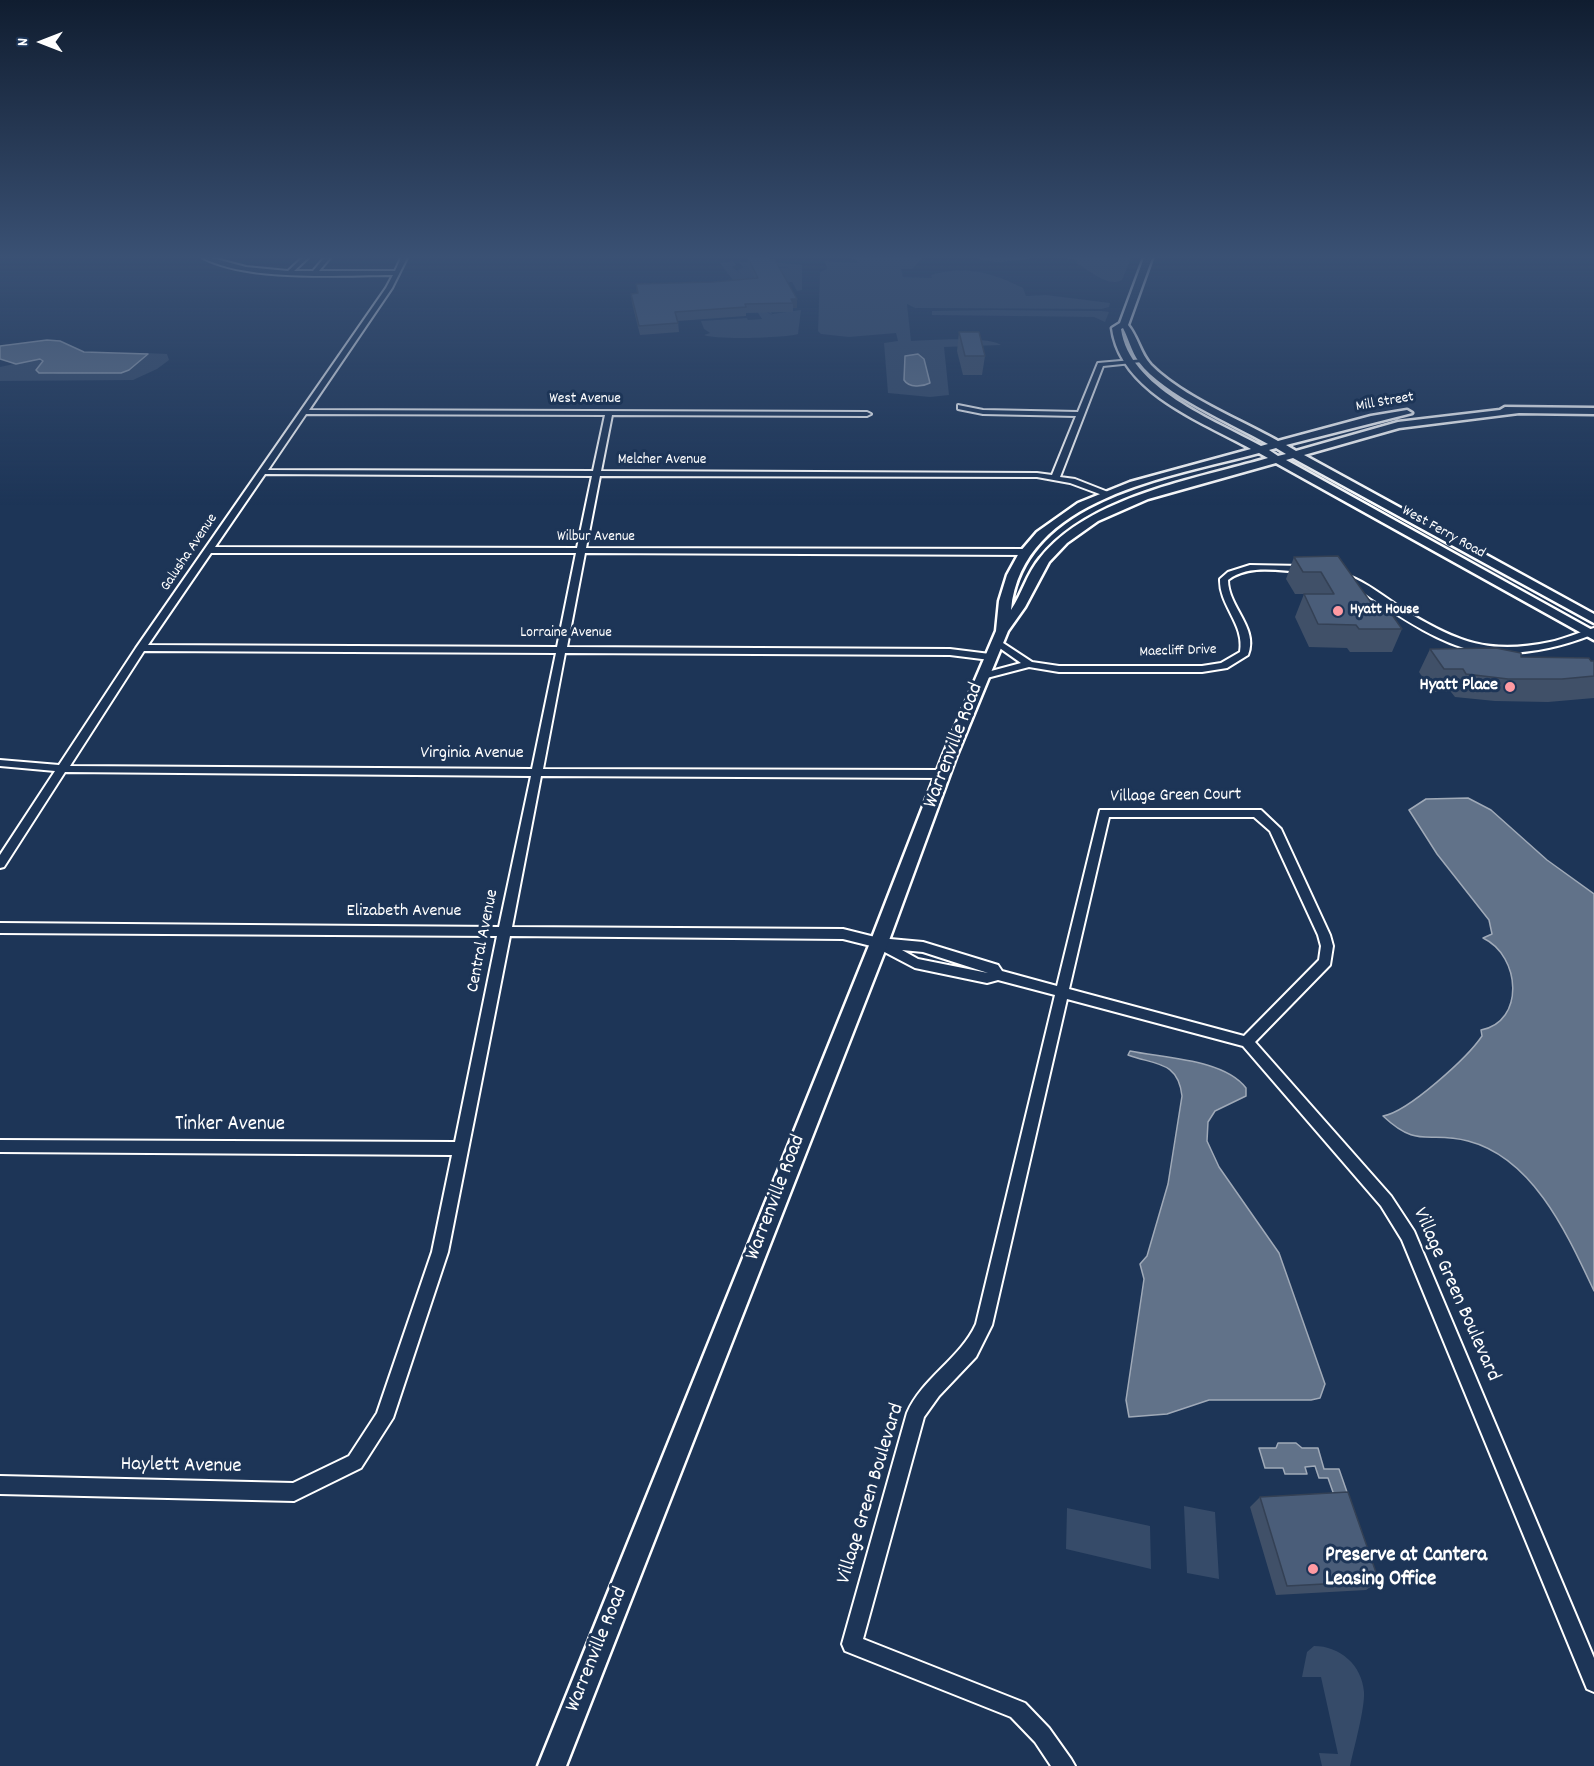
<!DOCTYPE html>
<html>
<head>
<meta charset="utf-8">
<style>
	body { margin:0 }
	#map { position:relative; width:1594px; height:1766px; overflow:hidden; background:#1d3557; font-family:Dekko,sans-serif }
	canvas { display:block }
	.north { position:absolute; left:12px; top:12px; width:60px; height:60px; -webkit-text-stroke:4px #1d3557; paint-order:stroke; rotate:270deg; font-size:16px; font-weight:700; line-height:24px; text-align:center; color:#fff }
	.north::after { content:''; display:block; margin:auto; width:21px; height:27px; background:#fff; clip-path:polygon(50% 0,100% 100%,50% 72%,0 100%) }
</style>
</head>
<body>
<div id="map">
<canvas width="1594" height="1766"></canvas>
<div class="north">N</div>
</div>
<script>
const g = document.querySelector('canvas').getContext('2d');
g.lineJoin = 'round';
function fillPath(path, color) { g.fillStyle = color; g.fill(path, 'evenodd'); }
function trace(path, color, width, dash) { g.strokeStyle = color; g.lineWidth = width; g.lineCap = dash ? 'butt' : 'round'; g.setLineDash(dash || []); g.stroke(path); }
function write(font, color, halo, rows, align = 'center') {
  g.font = font + ' Dekko,sans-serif'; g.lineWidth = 6; g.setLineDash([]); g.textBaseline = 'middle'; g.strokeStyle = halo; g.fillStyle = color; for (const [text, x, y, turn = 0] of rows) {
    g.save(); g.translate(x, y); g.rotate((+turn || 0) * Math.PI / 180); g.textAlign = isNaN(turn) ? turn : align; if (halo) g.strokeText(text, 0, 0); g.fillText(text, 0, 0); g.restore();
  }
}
fillPath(new Path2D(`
	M 847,258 L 923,258 L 912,269 L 901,269 L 903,277 L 932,278 L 931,275 C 965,265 993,273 1023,288 L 1026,296 L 1046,295 L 1110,303 L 1109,307 L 1102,309 L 915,308 L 907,304 L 911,341 C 929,340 989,336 1001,345 L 944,347 L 949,395 L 930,397 L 888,393 L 884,343 L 898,341 L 896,333 L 849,337 L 821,334 L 818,331 L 820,272 L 827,269 L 825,261 L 858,263 L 855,259 Z
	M 976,258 L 1131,258 L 1122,280 C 1107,288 1090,270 1076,263 L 1078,260 C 1064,258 1048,256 1034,258 C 1015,261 994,265 976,258 Z
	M 733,261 L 736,265 L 732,267 L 744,276 L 737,271 L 743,267 L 738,262 L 769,262 L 749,266 L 758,286 L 746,276 L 749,279 L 735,283 L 720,263 Z
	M 772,262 L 802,265 L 802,290 L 797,291 L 792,282 L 780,283 L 775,268 L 789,267 L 775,267 Z
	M 762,295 L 772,314 L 801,310 L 798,334 C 787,338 714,340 704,335 L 710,333 L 704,329 L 701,321 L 747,318 L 748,320 L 762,319 L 749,299 L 774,316 L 765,311 Z
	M 994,310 L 1102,311 L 1109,312 L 1105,322 L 1094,317 L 932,315 L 932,311 Z
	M 145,353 L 167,354 L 169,360 L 157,369 L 133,380 L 0,381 L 0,367 L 37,359 L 43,361 L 36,369 L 39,373 L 53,374 L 148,355 Z
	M 1344,493 L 1476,559 L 1563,606 L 1502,577 Z
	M 1184,1506 L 1215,1512 L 1219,1579 L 1187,1573 Z
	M 1067,1508 L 1150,1526 L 1151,1569 L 1066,1549 Z
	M 1314,1646 C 1340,1646 1362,1665 1364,1692 C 1365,1708 1354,1748 1350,1766 L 1322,1766 L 1319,1753 L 1338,1754 L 1321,1677 L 1302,1677 L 1307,1652 Z`), '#364b69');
const water = new Path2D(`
	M 47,340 L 60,341 L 84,352 L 148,354 L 129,370 L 121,373 L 39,373 L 36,370 L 43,361 L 40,359 L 16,364 L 0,359 L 0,346 Z
	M 918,354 L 924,359 L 930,383 C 922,387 909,388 904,380 L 905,356 Z
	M 1468,798 L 1491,810 L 1547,860 L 1594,894 L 1594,1291 C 1568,1236 1534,1158 1468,1141 C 1428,1130 1419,1150 1383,1116 C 1408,1112 1468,1057 1482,1036 L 1481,1030 C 1525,1022 1521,956 1483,938 L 1492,934 L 1489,920 L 1437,854 L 1409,810 L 1426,799 Z
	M 1130,1051 C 1163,1058 1224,1059 1246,1088 L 1246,1096 L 1215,1111 L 1208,1122 L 1207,1141 L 1219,1167 L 1279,1253 L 1325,1384 L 1320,1398 L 1311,1400 L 1209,1400 L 1167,1414 L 1129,1417 L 1126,1400 L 1144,1279 L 1140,1264 L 1147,1256 L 1168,1184 L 1182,1096 C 1178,1060 1154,1065 1128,1055 Z
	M 1278,1443 L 1296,1443 L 1302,1448 L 1318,1448 L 1324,1469 L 1339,1469 L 1348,1495 L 1334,1495 L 1328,1478 L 1319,1478 L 1315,1466 L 1305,1467 L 1307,1474 L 1285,1474 L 1283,1468 L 1265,1468 L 1259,1448 L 1276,1448 Z`);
fillPath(water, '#617289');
trace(water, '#a0aab8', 1.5);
const street = new Path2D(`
	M 203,258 L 212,258 L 246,267 L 288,271 L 302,258 L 308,258 L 294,271 L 313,271 L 324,258 L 330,258 L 319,271 L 395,271 L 401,258 L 407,258 L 392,288 L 309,410 L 867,412 L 871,414 L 867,416 L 612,415 L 601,471 L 1037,473 L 1052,475 L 1076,416 L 983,414 L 958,409 L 958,405 L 983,410 L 1078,412 L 1098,363 L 1144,359 L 1144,361 L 1142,362 L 1103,366 L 1060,477 L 1075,479 L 1108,492 L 1109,494 L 1105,496 L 1070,483 L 1037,477 L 600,476 L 586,548 L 1026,549 L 1030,552 L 1026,555 L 585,553 L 567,647 L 950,649 L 990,654 L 995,657 L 990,660 L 950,655 L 565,653 L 543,769 L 943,770 L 948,774 L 943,778 L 541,776 L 512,927 L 843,929 L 879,938 L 923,942 L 998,965 L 1002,971 L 1057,986 L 1100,810 L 1261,810 L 1281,829 L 1330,935 L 1333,946 L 1330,965 L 1255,1042 L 1391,1196 L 1414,1231 L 1594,1658 L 1594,1692 L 1587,1689 L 1402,1240 L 1381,1206 L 1243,1046 L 1067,999 L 992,1325 L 976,1357 L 939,1396 L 924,1417 L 863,1639 L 1025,1703 L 1049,1728 L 1071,1759 L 1075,1766 L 1051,1766 L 1035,1742 L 1011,1717 L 845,1651 L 842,1644 L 907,1413 C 922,1378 960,1359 976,1324 L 1055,995 L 998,980 L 987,983 L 915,968 L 875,947 L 843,939 L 510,936 L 448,1252 L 393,1418 L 361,1468 L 294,1501 L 0,1494 L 0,1476 L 293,1483 L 349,1456 L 377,1413 L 432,1252 L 452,1155 L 0,1152 L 0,1140 L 455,1142 L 497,936 L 0,933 L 0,923 L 499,927 L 531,776 L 65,772 L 4,867 L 0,868 L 0,855 L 55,771 L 0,766 L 0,760 L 59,765 L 136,648 L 386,288 L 393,275 C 340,275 250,282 203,258 ZM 306,414 L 605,415 L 593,471 L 268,470 ZM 265,474 L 592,476 L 577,548 L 215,547 ZM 211,553 L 576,553 L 557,647 L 148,645 ZM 144,651 L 556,653 L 532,769 L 70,766 ZM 1109,817 L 1254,817 L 1270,831 L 1318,935 L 1321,946 L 1319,960 L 1244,1036 L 1069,989 ZM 902,950 L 923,952 L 988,973 L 918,959 Z
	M 1250,565 L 1303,566 L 1307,569 L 1303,572 C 1279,571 1249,564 1228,580 C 1228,607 1259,628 1248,655 L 1227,668 L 1202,672 L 1059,672 L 1029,667 L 983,679 L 978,676 L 980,674 L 1021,663 L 994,644 L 992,642 L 997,639 L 1032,662 L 1059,666 L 1202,666 L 1221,663 L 1240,652 C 1245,624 1219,606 1220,579 L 1228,572 Z
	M 1346,575 C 1367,582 1387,599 1406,611 C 1457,642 1489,655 1550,642 C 1565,639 1579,632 1594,628 L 1594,634 C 1556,649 1513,658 1472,650 C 1430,641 1380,602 1343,580 L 1343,576 Z`);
const secondary = new Path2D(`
	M 1144,258 L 1152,258 L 1128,325 C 1138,337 1140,353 1151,365 C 1183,397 1239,419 1278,441 L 1371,416 L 1407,410 L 1412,413 L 1286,445 L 1296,451 L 1398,422 L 1500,410 L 1505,407 L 1594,408 L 1594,414 L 1519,413 L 1399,428 L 1304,455 L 1594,614 L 1594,623 L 1293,458 L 1286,460 L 1594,631 L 1594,640 L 1276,463 L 1148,499 L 1098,521 L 1067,543 L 1049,562 L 1025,607 L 1008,631 L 957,755 L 888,943 L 566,1766 L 538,1766 L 870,943 L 943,755 L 996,631 L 999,601 L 1007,575 L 1019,553 L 1037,532 L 1078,503 L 1130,482 L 1251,449 C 1201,421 1120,392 1112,328 L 1120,323 ZM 1123,328 C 1129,339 1131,351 1139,362 C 1164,395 1231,423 1268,444 L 1261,446 C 1214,420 1129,388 1121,329 ZM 1276,448 L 1286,454 L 1278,456 L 1269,450 ZM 1259,453 L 1268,458 C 1196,479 1089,496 1040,558 C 1027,573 1022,594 1011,610 C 1022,497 1171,477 1259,453 Z`);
trace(street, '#fff', 4);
trace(secondary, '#fff', 5);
fillPath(street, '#1d3557');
fillPath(secondary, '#1d3557');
fillPath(new Path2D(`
	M 748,258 L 769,258 L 797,308 L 793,308 L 793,312 L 746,313 L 746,316 L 678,321 L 679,332 L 640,335 L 632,303 L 631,294 L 637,293 L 636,284 L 713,282 L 754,278 L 748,267 Z
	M 959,332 L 985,356 L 982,375 L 963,375 L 957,351 Z
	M 1338,556 L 1377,611 L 1402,629 L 1392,652 L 1350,652 L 1347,648 L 1309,647 L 1295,617 L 1304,594 L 1295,594 L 1286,579 L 1294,557 Z
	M 1430,649 L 1521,657 L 1594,661 L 1594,698 L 1548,702 L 1495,701 L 1455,697 L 1451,692 L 1432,692 L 1419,672 Z
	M 1260,1497 L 1379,1581 L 1366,1590 L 1276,1595 L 1250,1507 Z`), '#405068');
fillPath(new Path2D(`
	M 791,299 L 797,299 L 797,308 L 793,308 L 793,303 Z`), '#344155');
const building = new Path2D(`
	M 748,258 L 769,258 L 770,260 L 775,260 L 797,299 L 791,299 L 793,303 L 745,304 L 746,307 L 675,312 L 678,323 L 639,326 L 631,294 L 638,293 L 636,284 L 713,282 L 758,278 Z
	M 959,332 L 979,332 L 985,356 L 965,356 Z
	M 1338,556 L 1377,611 L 1390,612 L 1402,629 L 1359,629 L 1356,625 L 1318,624 L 1304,594 L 1334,594 L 1321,572 L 1303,572 L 1294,557 Z
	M 1496,648 L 1521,653 L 1521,657 L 1589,658 L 1591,661 L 1594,661 L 1594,676 L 1562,679 L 1508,679 L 1466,674 L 1463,669 L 1444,669 L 1430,649 Z
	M 1348,1492 L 1379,1581 L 1287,1586 L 1260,1497 Z`);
fillPath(building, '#4a5d79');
trace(building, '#344155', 1.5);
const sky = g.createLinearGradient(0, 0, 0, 505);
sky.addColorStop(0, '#101d30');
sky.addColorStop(0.51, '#3a5174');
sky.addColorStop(1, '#3a517400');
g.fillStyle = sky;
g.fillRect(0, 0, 1594, 505);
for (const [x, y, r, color] of [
	[1338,611,6,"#ff9aa2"],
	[1510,687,6,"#ff9aa2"],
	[1313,1569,6,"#ff9aa2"]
]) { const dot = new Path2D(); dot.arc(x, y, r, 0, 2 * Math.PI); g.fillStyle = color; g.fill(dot); trace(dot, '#1d3557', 2); }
write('15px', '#fff', '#1d3557', [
	["West Avenue",585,400],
	["Mill Street",1385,403,-10],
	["Melcher Avenue",662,461],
	["West Ferry Road",1443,533,29],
	["Wilbur Avenue",596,538],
	["Galusha Avenue",190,553,-56],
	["Lorraine Avenue",566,634],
	["Maecliff Drive",1178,652,-2]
]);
write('bold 15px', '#fff', '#1d3557', [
	["Hyatt House",1350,611]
], 'left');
write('bold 18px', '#fff', '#1d3557', [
	["Hyatt Place",1498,687]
], 'right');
write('18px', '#fff', '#1d3557', [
	["Virginia Avenue",472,755],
	["Village Green Court",1176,797,-1],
	["Elizabeth Avenue",404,913],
	["Central Avenue",484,941,-79]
]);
write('21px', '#fff', '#1d3557', [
	["Warrenville Road",955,746,-69],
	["Tinker Avenue",230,1126],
	["Warrenville Road",777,1198,-69],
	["Village Green Boulevard",1455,1295,66],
	["Haylett Avenue",181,1467,1],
	["Village Green Boulevard",872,1494,-73],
	["Warrenville Road",598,1650,-68]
]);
write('bold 21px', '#fff', '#1d3557', [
	["Preserve at Cantera",1325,1557],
	["Leasing Office",1325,1581]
], 'left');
</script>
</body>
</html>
